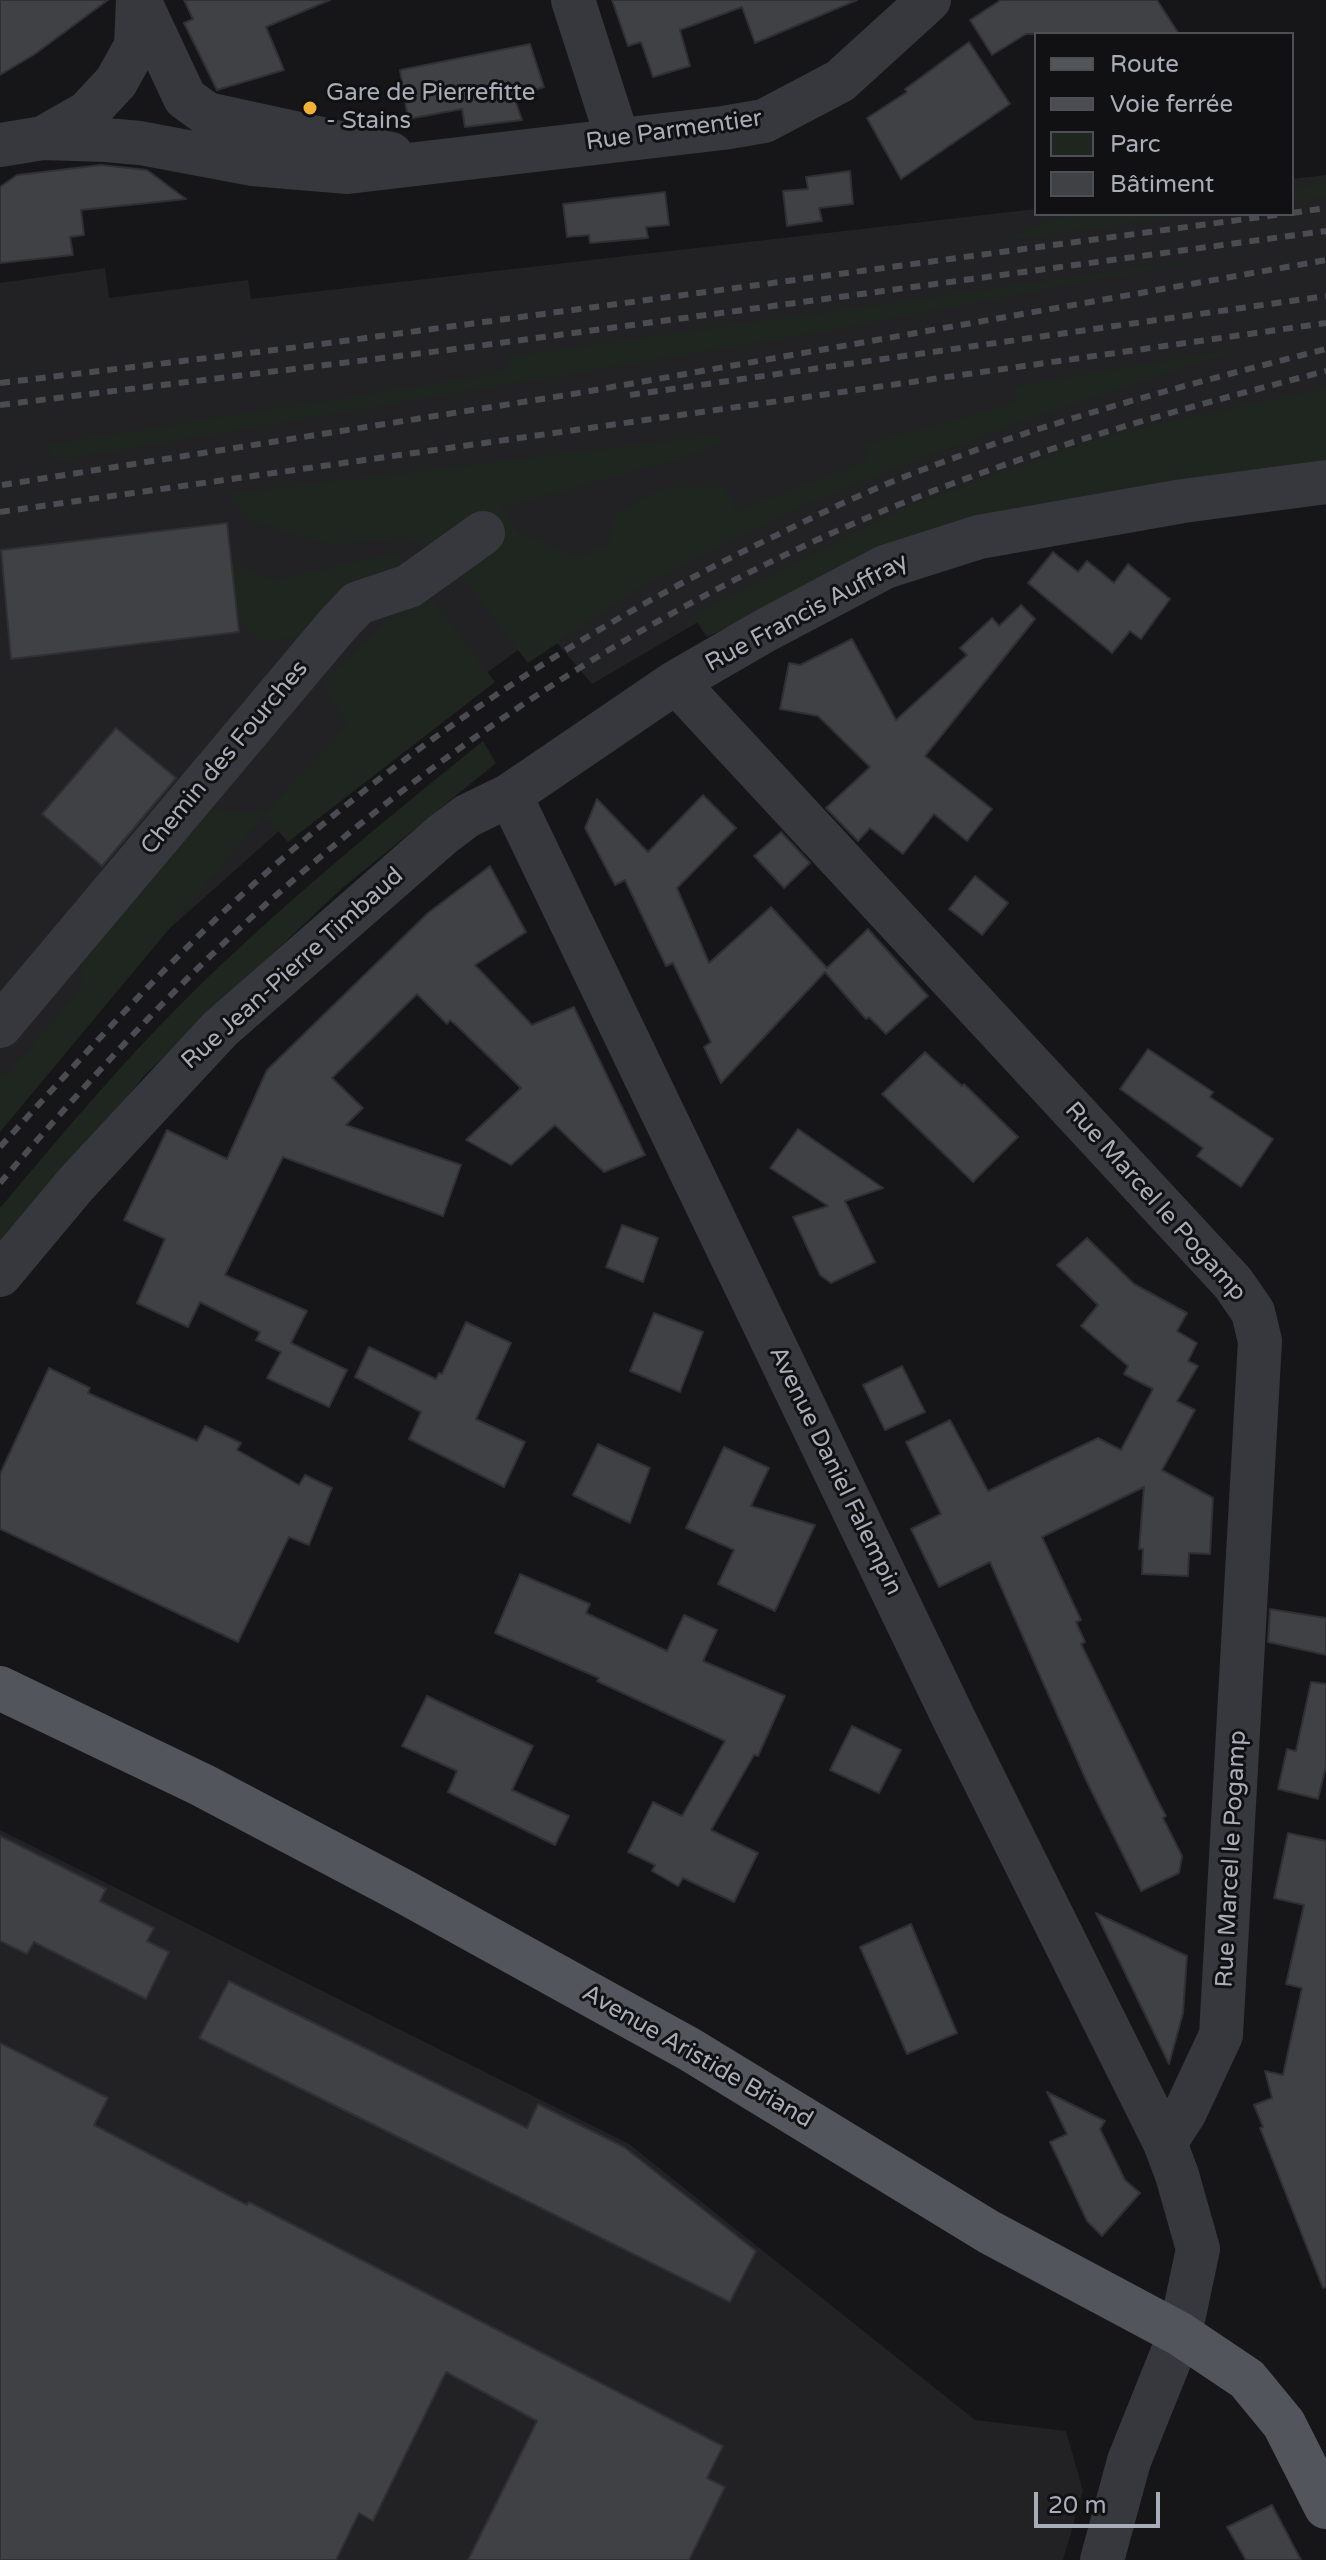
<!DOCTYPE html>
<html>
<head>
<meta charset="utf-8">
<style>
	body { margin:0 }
	#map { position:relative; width:1326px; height:2560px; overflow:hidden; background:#161618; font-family:"Varela Round",sans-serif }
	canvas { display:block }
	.legend { position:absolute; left:1034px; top:32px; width:260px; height:184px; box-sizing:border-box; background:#111113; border:2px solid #4d4f55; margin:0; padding:10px 14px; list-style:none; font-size:24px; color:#a8adb8 }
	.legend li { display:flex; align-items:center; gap:16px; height:40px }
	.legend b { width:40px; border:2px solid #4d4f55 }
	.scale { position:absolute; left:1034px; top:2492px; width:126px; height:36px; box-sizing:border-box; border:4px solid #a8adb8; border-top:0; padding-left:10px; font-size:24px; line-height:28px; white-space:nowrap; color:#a8adb8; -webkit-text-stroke:6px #111113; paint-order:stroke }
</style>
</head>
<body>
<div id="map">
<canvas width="1326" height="2560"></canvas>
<ul class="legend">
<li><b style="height:10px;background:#53555c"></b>Route</li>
<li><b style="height:10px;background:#4a4c52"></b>Voie ferrée</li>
<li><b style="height:22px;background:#1e261f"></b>Parc</li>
<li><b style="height:22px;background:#404145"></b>Bâtiment</li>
</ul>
<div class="scale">20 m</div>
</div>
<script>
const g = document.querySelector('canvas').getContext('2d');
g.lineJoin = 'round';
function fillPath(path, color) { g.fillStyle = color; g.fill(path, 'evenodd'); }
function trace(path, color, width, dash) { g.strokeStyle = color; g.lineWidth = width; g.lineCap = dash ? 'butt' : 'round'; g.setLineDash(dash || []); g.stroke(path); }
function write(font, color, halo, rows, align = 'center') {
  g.font = font + ' "Varela Round",sans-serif'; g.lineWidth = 6; g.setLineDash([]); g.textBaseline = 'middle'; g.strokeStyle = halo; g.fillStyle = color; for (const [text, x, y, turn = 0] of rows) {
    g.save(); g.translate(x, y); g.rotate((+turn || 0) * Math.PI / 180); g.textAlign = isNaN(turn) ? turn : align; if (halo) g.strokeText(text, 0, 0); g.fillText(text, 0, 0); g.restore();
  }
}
fillPath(new Path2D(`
	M 1326,175 L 1326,415 L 700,621 L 592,684 L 546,630 L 326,789 L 168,930 L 0,1124 L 0,283 L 105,268 L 109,298 L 248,280 L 251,299 L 1036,209 L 1036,214 L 1292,214 L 1292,179 Z
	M 0,1830 L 629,2144 L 975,2420 L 1066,2431 L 1083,2491 L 1063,2560 L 0,2560 Z`), '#222225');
fillPath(new Path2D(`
	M 1326,183 L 1326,198 L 1292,202 L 1292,187 Z
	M 1085,214 L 1201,214 L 1006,240 L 1050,219 Z
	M 1222,256 L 828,331 L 53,461 L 46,445 L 506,372 L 507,357 Z
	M 1241,348 C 1034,419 818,483 629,595 C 594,616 562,641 528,663 L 463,578 L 435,549 L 401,537 L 332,545 L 251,522 L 228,494 L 717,435 L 723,443 L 686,457 L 501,508 L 517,531 L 576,557 L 608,545 L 617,512 L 660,489 L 723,486 L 737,511 L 866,461 L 867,444 L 1016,403 L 1015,386 Z
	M 1326,388 L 1326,463 L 1011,508 L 931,529 L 707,637 L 692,615 L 903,508 L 1106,435 Z
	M 395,553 L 412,566 L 311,637 L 262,641 L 225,607 L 227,559 L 274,580 Z
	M 424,588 L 495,682 L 288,842 L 264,815 L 0,1132 L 0,1074 L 7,1075 L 82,987 L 82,955 L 205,808 L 265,814 L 347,725 L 323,681 Z
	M 483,741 L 496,763 L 341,889 L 145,1075 L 0,1253 L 0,1208 C 59,1138 117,1068 181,1004 C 276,909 379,825 483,741 Z`), '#1e261f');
const building = new Path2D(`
	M 0,0 L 108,0 L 35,54 L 0,75 Z
	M 184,0 L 330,0 L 266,27 L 284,70 L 217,90 L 184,23 L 193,19 Z
	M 612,0 L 857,0 L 755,43 L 742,7 L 680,30 L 690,66 L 653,77 L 641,42 L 628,46 Z
	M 1001,0 L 1157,0 L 1179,34 L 1026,34 L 992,55 L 970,20 Z
	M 969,42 L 1010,104 L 901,179 L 867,118 L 907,92 L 905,89 Z
	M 530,44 L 544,87 L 514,97 L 522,120 L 465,127 L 462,109 L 408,119 L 400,70 Z
	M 101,165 L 147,170 L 186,199 L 81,210 L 84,235 L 70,237 L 73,255 L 0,263 L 0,187 L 17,175 Z
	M 850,171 L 853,204 L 819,208 L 822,221 L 787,226 L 783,191 L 808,189 L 806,177 Z
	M 665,192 L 669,225 L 646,227 L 648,238 L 590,243 L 589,235 L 567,237 L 563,204 Z
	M 227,523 L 239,632 L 11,659 L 1,550 Z
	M 1053,552 L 1078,572 L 1087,561 L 1114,583 L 1128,564 L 1170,599 L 1141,639 L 1130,631 L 1112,653 L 1028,583 Z
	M 1021,605 L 1035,619 L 925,756 L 992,809 L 967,841 L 934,814 L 903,854 L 870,828 L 858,841 L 826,808 L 870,767 L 818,716 L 780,709 L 789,663 L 800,665 L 852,639 L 896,720 L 967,655 L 960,648 L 992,618 L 999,626 Z
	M 116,728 L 176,778 L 102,866 L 42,814 Z
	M 703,795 L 736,828 L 677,888 L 709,963 L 771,907 L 827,968 L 868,929 L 928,996 L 886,1034 L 869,1017 L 866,1019 L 825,972 L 721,1083 L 704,1047 L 711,1042 L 673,963 L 666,966 L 625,880 L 615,885 L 585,828 L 597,799 L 648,852 Z
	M 781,832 L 810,863 L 784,888 L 754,856 Z
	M 490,866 L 526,932 L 475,965 L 532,1025 L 574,1007 L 645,1155 L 604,1172 L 555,1125 L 511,1165 L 466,1140 L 521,1088 L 457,1026 L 450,1020 L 447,1024 L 417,994 L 332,1078 L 363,1108 L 346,1125 L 461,1165 L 443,1216 L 283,1157 L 225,1275 L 307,1311 L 291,1343 L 347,1370 L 329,1407 L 267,1378 L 281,1352 L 256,1340 L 260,1332 L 200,1302 L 188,1327 L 137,1303 L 165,1239 L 124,1220 L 167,1130 L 227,1159 L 267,1070 L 428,913 Z
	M 975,876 L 1008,903 L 982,935 L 949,909 Z
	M 1148,1049 L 1213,1092 L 1210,1097 L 1273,1139 L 1241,1187 L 1197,1156 L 1203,1148 L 1120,1089 Z
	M 925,1052 L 962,1086 L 964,1084 L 1018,1137 L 973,1182 L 882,1094 Z
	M 798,1129 L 883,1188 L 845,1201 L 875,1262 L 831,1283 L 820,1275 L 793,1217 L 828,1206 L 770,1168 Z
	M 622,1225 L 658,1238 L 643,1282 L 606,1267 Z
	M 1087,1238 L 1134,1284 L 1187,1313 L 1177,1331 L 1197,1343 L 1188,1361 L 1198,1366 L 1177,1401 L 1195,1410 L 1162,1470 L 1213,1498 L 1210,1554 L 1189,1553 L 1188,1576 L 1142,1574 L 1143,1549 L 1139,1549 L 1144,1487 L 1042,1537 L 1081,1620 L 1076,1622 L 1085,1642 L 1081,1644 L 1159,1803 L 1166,1816 L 1163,1818 L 1182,1856 L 1179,1873 L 1141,1891 L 1086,1780 L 990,1562 L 939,1587 L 911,1529 L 941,1514 L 906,1442 L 950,1420 L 988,1491 L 1098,1438 L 1121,1450 L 1153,1389 L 1124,1374 L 1128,1366 L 1081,1326 L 1098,1305 L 1057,1265 Z
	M 654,1313 L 703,1332 L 680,1392 L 630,1371 Z
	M 466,1322 L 511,1343 L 476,1419 L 525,1442 L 504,1487 L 409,1439 L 421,1412 L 355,1377 L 369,1347 L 436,1379 L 439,1373 L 442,1374 Z
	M 902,1366 L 925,1412 L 885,1430 L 863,1385 Z
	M 49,1368 L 90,1388 L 88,1393 L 197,1441 L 205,1426 L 241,1443 L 237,1450 L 299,1485 L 305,1475 L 332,1488 L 309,1545 L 289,1537 L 238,1642 L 0,1529 L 0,1474 Z
	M 598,1444 L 650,1468 L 630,1523 L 573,1495 Z
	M 724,1447 L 769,1468 L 751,1506 L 815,1525 L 775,1611 L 718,1584 L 734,1550 L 686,1528 Z
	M 520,1574 L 590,1604 L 586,1613 L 667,1651 L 684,1615 L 717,1630 L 703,1661 L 785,1696 L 758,1756 L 754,1755 L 711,1830 L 758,1853 L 734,1902 L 683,1878 L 678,1886 L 652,1871 L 655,1865 L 628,1852 L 653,1802 L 682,1816 L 725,1741 L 597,1681 L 599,1678 L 495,1633 Z
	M 1270,1609 L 1326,1618 L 1326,1655 L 1268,1642 Z
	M 1311,1682 L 1326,1684 L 1326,1766 L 1318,1799 L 1278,1789 L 1287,1749 L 1296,1751 Z
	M 427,1696 L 533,1746 L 512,1790 L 569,1816 L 555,1845 L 448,1792 L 457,1771 L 402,1746 Z
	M 852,1726 L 901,1750 L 879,1793 L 830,1770 Z
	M 1288,1833 L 1326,1841 L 1326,2287 L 1323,2288 L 1260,2128 L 1263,2127 L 1254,2105 L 1272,2098 L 1265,2071 L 1283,2075 L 1302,1988 L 1286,1984 L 1304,1905 L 1274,1898 Z
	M 0,1836 L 106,1889 L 100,1901 L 154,1928 L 147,1941 L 169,1952 L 146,1999 L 34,1942 L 27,1954 L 0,1941 Z
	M 1096,1913 L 1187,1956 L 1183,2013 L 1169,2064 Z
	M 911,1924 L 957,2033 L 907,2054 L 860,1947 Z
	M 229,1981 L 527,2128 L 538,2104 L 624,2147 L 756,2251 L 730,2302 L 199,2038 Z
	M 0,2043 L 108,2098 L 94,2125 L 247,2205 L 249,2202 L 723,2446 L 707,2478 L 725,2487 L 689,2560 L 468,2560 L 537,2421 L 446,2372 L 373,2521 L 359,2513 L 336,2560 L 0,2560 Z
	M 1047,2092 L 1105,2121 L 1100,2129 L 1125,2180 L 1140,2193 L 1102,2236 L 1087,2221 L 1050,2142 L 1067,2134 Z
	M 1272,2505 L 1301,2560 L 1246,2560 L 1227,2527 Z`);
fillPath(building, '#404145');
trace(building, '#303034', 2);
trace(new Path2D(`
	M 139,0 L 185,98 L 207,114 L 391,154
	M 573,0 L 618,140
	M 43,138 L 87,113 L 116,82 L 136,46 L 138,0
	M 0,145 L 43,138 L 106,140 L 140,143 L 252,164 L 348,172 L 723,128 L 764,121 L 840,81 L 929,0
	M 676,682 L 1233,1283 L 1253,1312 L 1260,1341 L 1221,2035 L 1185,2112 L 1165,2143
	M 510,795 L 953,1717 L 1165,2143 L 1177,2175 L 1198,2249 L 1180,2334 L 1129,2461 L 1102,2560
	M 0,1026 L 338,624 L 358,603 L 409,586 L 483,533
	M 0,1275 L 76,1184 L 220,1029 L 443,834 L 467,816 L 510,795 L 676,682 L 766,630 L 885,567 L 979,537 L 1183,501 L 1326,482`), '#37383d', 44);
trace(new Path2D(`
	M 0,1688 L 202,1785 L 401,1890 L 689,2049 L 989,2232 L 1180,2334 L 1247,2379 L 1284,2424 L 1326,2507`), '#53555c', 44);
trace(new Path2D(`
	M 1292,213 L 1326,208
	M 0,383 L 299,347 L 1283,214
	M 630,395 L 1326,296
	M 0,405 L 448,350 L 1326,231
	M 2,485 L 573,394 L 1326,260
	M 0,512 L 1326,323
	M 0,1147 C 71,1069 142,990 218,917 C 384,760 573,632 779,534 C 821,513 865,492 909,475 C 1044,422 1185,385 1326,349
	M 0,1183 C 88,1081 180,979 282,890 C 469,725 683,590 915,498 C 1049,445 1187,407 1326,371`), '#4a4c52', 6, [10, 8]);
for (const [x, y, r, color] of [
	[310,108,8,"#f2b134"]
]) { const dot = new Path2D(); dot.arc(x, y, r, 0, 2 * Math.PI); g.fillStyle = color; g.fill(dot); trace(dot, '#111113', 3); }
write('24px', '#a8adb8', '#111113', [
	["Gare de Pierrefitte",326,94],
	["- Stains",326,122]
], 'left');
write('24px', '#a8adb8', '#111113', [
	["Rue Parmentier",674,131,-8],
	["Rue Francis Auffray",807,613,-28],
	["Chemin des Fourches",225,758,-50],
	["Rue Jean-Pierre Timbaud",293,969,-42],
	["Rue Marcel le Pogamp",1155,1202,48],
	["Avenue Daniel Falempin",835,1471,64],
	["Rue Marcel le Pogamp",1232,1859,-87],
	["Avenue Aristide Briand",697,2057,30]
]);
</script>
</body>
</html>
